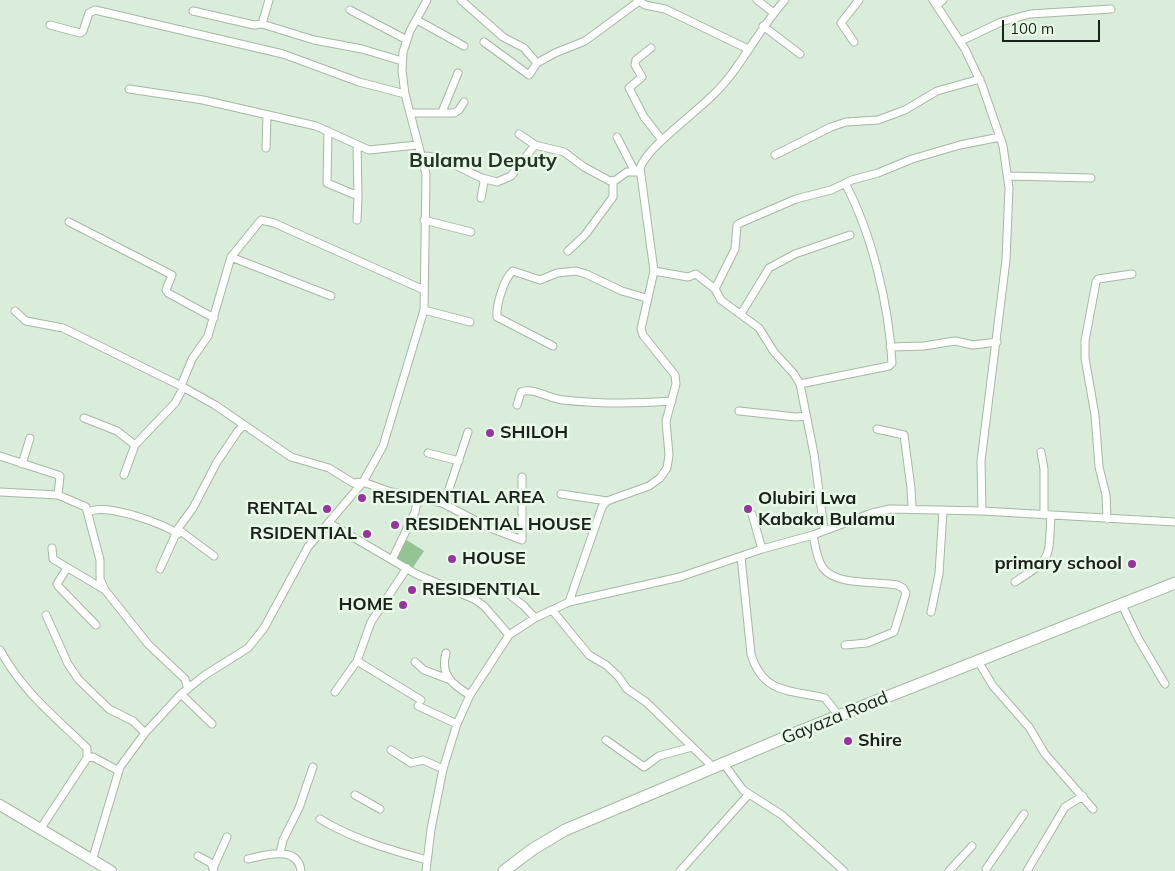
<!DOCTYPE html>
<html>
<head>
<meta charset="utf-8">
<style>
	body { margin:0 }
	#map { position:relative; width:1175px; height:871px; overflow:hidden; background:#daedda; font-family:Mulish,sans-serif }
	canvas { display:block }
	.scale { position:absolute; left:1002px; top:20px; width:98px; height:22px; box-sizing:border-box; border:2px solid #1b211b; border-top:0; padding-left:6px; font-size:15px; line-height:18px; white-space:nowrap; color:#1b211b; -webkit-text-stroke:4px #e8fae7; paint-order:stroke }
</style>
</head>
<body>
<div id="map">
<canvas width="1175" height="871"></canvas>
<div class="scale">100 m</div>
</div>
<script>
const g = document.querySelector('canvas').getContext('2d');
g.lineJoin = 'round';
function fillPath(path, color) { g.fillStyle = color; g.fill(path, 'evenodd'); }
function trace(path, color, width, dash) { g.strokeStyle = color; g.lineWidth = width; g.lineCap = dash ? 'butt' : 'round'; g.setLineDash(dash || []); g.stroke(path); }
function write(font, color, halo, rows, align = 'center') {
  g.font = font + ' Mulish,sans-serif'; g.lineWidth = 5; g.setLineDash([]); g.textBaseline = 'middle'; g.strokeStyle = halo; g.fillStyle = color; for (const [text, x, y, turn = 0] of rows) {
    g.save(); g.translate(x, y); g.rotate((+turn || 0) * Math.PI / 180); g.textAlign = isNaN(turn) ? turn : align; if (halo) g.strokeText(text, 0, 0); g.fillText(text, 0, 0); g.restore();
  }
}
fillPath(new Path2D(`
	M 405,539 L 424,551 L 412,569 L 395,558 Z`), '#94c493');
const street = new Path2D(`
	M 461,0 L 503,37 L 524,48 L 537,63
	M 637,0 L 645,5 L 665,9 L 748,49
	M 757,0 L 774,13
	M 933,0 L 965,49 L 982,85 L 1003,146 L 1009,188 L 1006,260 L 981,461 L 982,511
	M 937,5 L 943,0
	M 350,10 L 407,40
	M 193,11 L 254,25 L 262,24 L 314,40 L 362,49 L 402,61
	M 417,20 L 464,46
	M 262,24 L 269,0
	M 50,25 L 80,33 L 83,31 L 89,13 L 95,10 L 283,54 L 359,82 L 405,94
	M 763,26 L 800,54
	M 961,41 L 1001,22 L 1030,14 L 1111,9
	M 484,42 L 529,75 L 537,63 L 555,53 L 585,41 L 638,2
	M 854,42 L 841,23 L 859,0
	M 651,48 L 636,60 L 635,65 L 642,77 L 629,88 L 644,117 L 662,140
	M 129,89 L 203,100 L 316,126 L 369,150 L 417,145
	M 442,112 L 458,73
	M 411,113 L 454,113 L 459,110 L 464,102
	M 328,131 L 327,183 L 358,196 L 357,220
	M 519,134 L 535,145 L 564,152 L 584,167 L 610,181 L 616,180 L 627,172 L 639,172
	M 617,137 L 635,172
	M 357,145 L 358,196
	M 266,148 L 267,115
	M 775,155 L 831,127 L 846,122 L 878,120 L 905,110 L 937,91 L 980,79
	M 423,156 C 445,156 462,170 482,178 L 484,182 L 481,198
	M 1008,176 L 1091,178
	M 482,178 L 497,182 L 511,176 L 535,145
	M 424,220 L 471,232
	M 69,222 L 172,275 L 166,290 L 168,293 L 214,318
	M 568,251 L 585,235 L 613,197 L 613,181
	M 231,257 L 331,296
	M 654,271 L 688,277 L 696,274 L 715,289 L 721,300 L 759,328 L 774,352 L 794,374 L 800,384 L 814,454 L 824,529
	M 715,289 L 735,249 L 737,225 L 740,223 L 796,199 L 831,190 L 852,180 L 878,173 L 912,159 L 960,145 L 1000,137
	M 424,310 L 470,322
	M 15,311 L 26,321 L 63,328 L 181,386 L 215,405 L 291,457 L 329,468 L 353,483 L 363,482 L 391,492 L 442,503 L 490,528 L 522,540 L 522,477
	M 741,314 L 769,268 L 795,254 L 850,235
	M 553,346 L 497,317 C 496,305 504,278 513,271 L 540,280 L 557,273 L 576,271 L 586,274 L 622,291 L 646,298
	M 890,347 L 924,346 L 955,341 L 973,345 L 997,342
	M 800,384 L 889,366 L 892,363 C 889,305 872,234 845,183
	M 181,386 L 192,359 L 208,336 L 231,257 L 261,220 L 274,223 L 424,290
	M 517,405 L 521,392 C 533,387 550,399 563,400 C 599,404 635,404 672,401
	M 739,411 L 796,417 L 806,416
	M 84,418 L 117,431 L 135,445
	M 877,429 L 904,435 L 911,488 L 912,508
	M 1041,452 L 1044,469 L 1044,515
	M 428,453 L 459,461
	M 0,456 L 58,475 L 60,476 L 58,495
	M 22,464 L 30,438
	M 124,475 L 135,445 L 175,403 L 181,392
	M 0,492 L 58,495 L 86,507 L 100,560 L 100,579 L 105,590 L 148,644 L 185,679 L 188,689
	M 561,494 L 607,501
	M 446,498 L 468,432
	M 88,513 C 101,501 163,523 178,534
	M 752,514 L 762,549
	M 1107,519 L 1106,495 L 1099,467 L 1095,415 L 1085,358 L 1085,341 L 1096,282 L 1098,279 L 1132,274
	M 329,523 L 416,574 L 474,599 L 484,606 L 509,635
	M 179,530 L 214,556
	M 813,535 C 815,545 817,560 823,568 C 836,586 877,581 897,585 L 903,588 L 906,593 L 894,632 L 867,643 L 845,645
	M 52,548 L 53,559 L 105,590
	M 741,557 L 751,654 C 763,695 792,690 825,698 L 839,716
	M 392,560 L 415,512 L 418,497
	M 67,568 L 57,584 L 59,587 L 96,625
	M 160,569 L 179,527 L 193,508 L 217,462 L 238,431 L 244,425
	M 1015,582 C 1054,557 1048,559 1051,515
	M 498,586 L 524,606 L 535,618
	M 569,602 L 602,507 L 607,501 L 649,486 L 660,478 L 667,468 L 669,455 L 666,421 L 676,384 L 675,375 L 643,335 L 641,329 L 654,271 L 640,168 C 646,154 659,143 670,133 C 692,113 716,96 733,72 C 751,48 765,22 785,0
	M 1121,603 L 1138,638 L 1165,684
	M 552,610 L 589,655 L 606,665 L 618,676 L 627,689 L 646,702 L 714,768
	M 931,612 L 939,574 L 943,510
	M 46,615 L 68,664 L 79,680 L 109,709 L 133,721 L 145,733
	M 0,650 C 23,692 54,716 87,748 L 87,758 L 41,828
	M 446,653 C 440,674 452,685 470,695
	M 357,661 L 371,622 L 407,568
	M 978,661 L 993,686 L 1029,727 L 1045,754 L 1093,809
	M 415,662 L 424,670 L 448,679
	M 335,692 L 357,661 L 421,700
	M 181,694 L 212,724
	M 418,706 L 457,724
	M 606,740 L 644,767 L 659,756 L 692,747
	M 391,750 L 411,763 L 423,760 L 443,769
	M 87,758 L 93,757 L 119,771
	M 724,764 L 743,790 L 782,815 L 844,871
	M 355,795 L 380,809
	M 320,819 C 353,839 390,850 427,860
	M 280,853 L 283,840 L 299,808 L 313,767
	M 198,856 L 211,863 L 214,871
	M 248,859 C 265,855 298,845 301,871
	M 92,861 L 120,767 L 145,733 L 181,694 L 205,675 L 248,648 L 264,628 L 308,547 L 363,482 L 383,446 L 424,310 L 426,174 L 405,94 L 402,71 L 403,52 L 410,31 L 427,0
	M 214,866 L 227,837
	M 986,869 L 1024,814
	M 426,871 L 431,829 L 443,769 L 457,724 L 470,695 L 509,635 L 535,618 L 569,602 L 680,577 L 762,549 L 813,535 L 872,513 L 890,509 L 982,511 L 1175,522
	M 680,871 L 749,794
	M 949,871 L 972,846
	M 1027,871 L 1065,807 L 1083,796`);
const secondary = new Path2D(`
	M 0,805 L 111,871`);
const primary = new Path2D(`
	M 504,871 L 533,849 L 565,830 L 798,732 L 1175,583`);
trace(street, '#a6b7a5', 9);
trace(secondary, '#a6b7a5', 12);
trace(primary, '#a6b7a5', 13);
trace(street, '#fff', 7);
trace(secondary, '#fff', 10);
trace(primary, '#fff', 11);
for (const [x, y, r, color] of [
	[490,433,5,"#95359d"],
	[362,498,5,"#95359d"],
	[327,509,5,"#95359d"],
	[748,509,5,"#95359d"],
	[395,525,5,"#95359d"],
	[367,534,5,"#95359d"],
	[452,559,5,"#95359d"],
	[1132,564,5,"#95359d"],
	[412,590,5,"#95359d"],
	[403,605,5,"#95359d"],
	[848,741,5,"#95359d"]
]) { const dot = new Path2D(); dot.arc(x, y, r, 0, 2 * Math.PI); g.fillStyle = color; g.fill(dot); trace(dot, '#e8fae7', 2); }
write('bold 18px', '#1b211b', '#e8fae7', [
	["SHILOH",500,433],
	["RESIDENTIAL AREA",372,498],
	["Olubiri Lwa",758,499],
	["Kabaka Bulamu",758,520],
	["RENTAL",317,509,"right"],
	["RESIDENTIAL HOUSE",405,525],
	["RSIDENTIAL",357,534,"right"],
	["HOUSE",462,559],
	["primary school",1122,564,"right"],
	["RESIDENTIAL",422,590],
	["HOME",393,605,"right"],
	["Shire",858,741]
], 'left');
write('18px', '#1b211b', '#e8fae7', [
	["Gayaza Road",835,718,-22]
]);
write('bold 20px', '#263426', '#e8fae7', [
	["Bulamu Deputy",483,161]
]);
</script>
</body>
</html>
